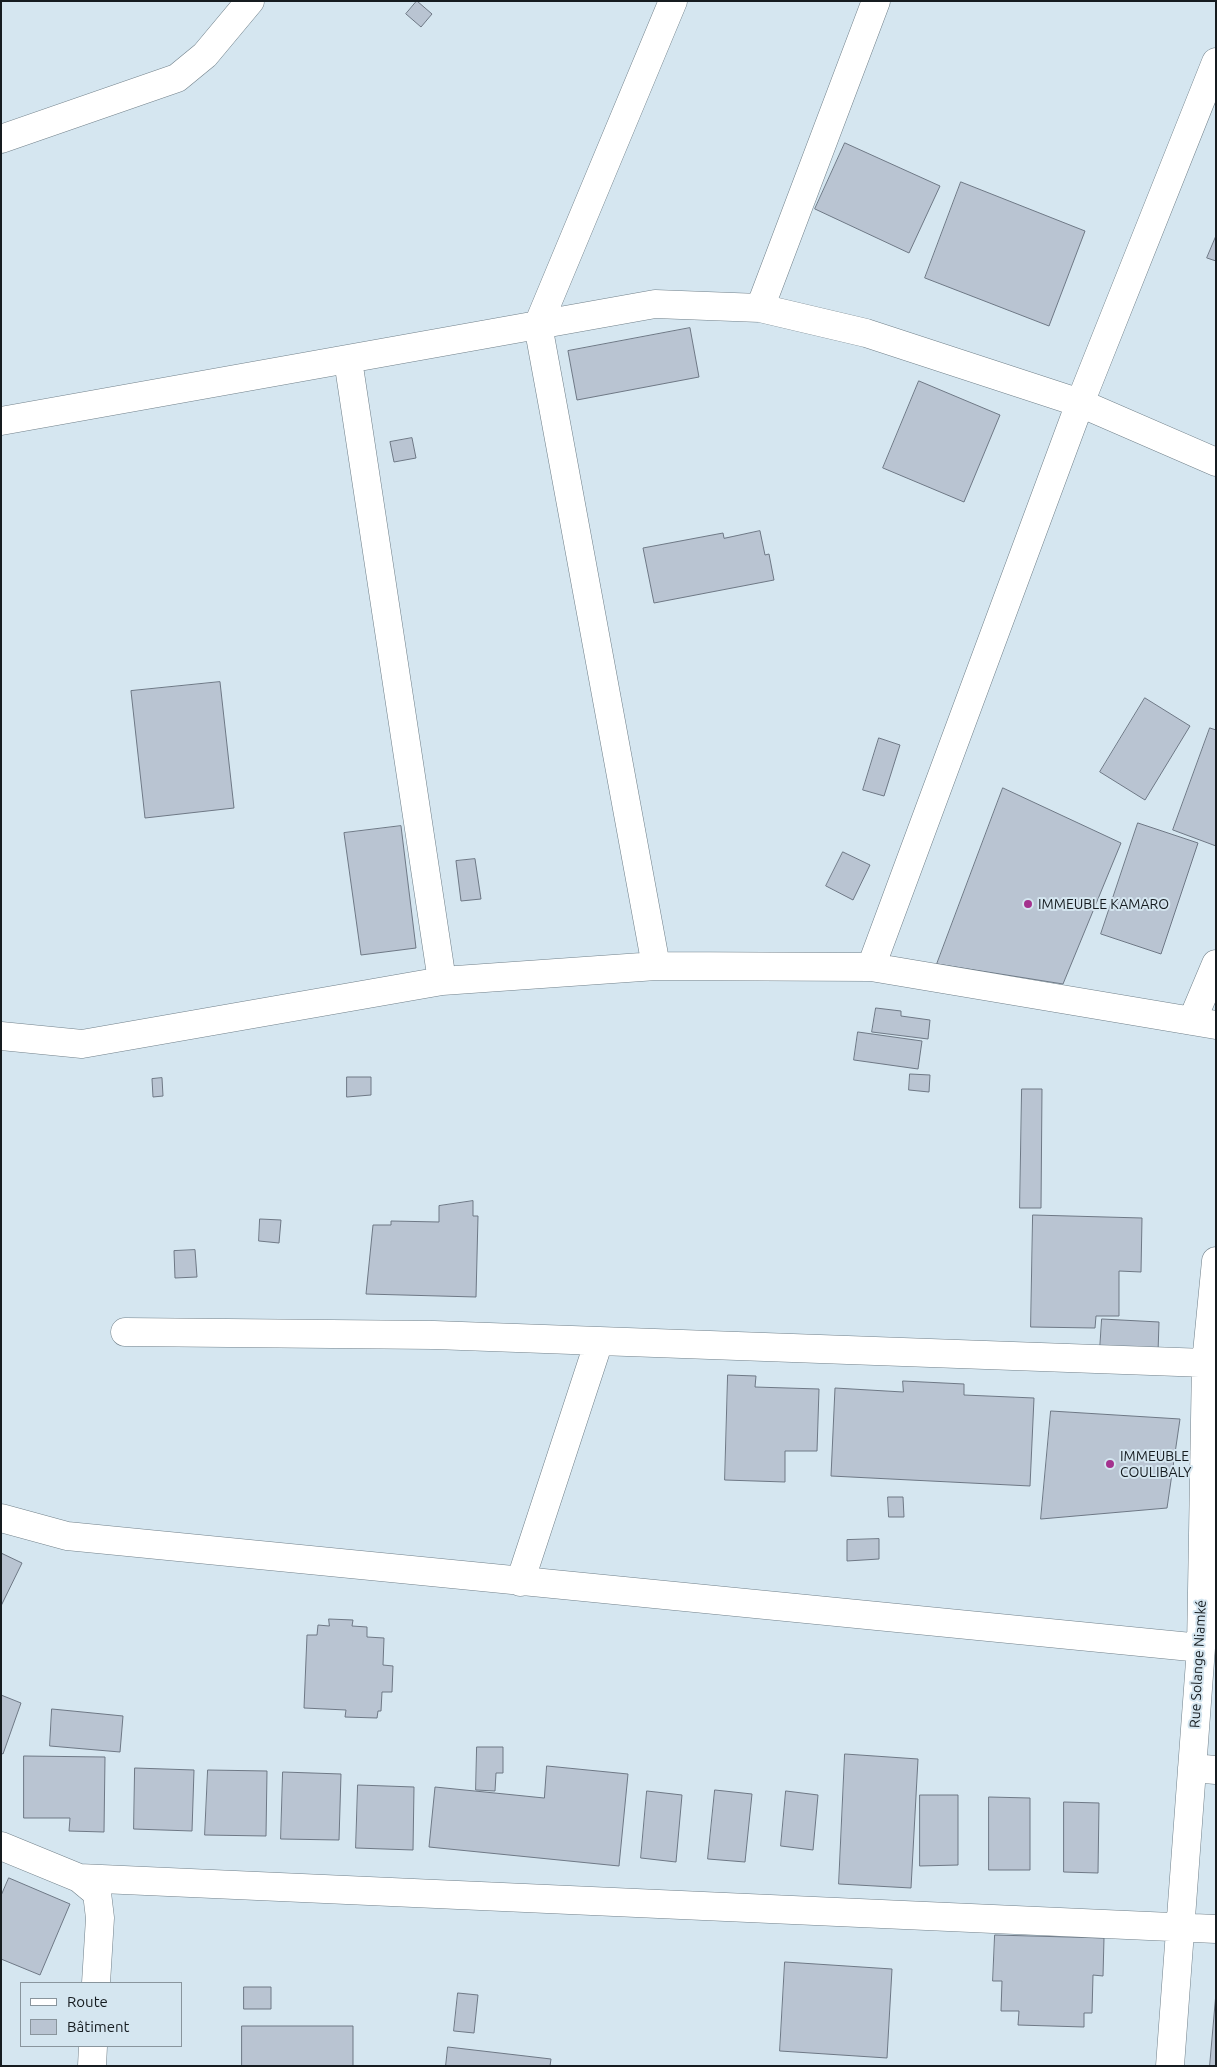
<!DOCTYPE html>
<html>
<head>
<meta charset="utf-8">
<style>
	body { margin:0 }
	#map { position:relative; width:1217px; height:2067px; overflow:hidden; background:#d5e6f0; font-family:Ubuntu,sans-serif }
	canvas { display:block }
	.frame { position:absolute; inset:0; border:2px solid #161c20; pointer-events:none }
	.legend { position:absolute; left:20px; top:1982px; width:162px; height:65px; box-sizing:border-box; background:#d5e6f0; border:1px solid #89959d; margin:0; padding:6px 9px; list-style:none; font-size:15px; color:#161c20 }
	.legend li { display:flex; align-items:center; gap:10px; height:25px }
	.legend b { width:25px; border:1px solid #89959d }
</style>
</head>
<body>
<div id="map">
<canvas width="1217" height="2067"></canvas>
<div class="frame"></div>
<ul class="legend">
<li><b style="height:6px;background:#fff"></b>Route</li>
<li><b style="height:14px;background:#b9c4d2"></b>Bâtiment</li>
</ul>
</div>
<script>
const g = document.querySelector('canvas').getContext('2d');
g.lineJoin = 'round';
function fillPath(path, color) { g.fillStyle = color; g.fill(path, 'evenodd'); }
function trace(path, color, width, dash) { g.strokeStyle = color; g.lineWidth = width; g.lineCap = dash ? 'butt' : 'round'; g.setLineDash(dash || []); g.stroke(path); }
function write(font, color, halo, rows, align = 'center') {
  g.font = font + ' Ubuntu,sans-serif'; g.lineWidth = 4; g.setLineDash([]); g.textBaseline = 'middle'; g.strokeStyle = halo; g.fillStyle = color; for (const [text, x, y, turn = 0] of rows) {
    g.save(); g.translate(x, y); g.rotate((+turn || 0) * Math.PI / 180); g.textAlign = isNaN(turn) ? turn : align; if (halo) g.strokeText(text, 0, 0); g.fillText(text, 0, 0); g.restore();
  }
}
const building = new Path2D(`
	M 417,1 L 432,14 L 421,27 L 406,14 Z
	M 845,143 L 940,186 L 909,253 L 815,209 Z
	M 961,182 L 1085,231 L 1049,326 L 925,278 Z
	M 1216,236 L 1216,261 L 1207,258 Z
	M 690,328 L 699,377 L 577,400 L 568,351 Z
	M 919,381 L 1000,415 L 964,502 L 883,468 Z
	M 412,438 L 416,458 L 394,462 L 390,442 Z
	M 760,531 L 765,555 L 769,554 L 774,580 L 654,603 L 643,548 L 723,533 L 724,538 Z
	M 220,682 L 234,808 L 145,818 L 131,691 Z
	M 1145,698 L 1190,726 L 1145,800 L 1100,772 Z
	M 1210,728 L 1216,730 L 1216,846 L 1173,830 Z
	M 879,738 L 900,745 L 884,796 L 863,790 Z
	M 1003,788 L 1121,843 L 1063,984 L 937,964 Z
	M 1138,823 L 1198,843 L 1161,954 L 1101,934 Z
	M 401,826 L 416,948 L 361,955 L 344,833 Z
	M 843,852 L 870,865 L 853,900 L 826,886 Z
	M 475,859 L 481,899 L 461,901 L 456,861 Z
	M 876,1008 L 901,1011 L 901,1016 L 930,1020 L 928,1039 L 872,1032 Z
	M 858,1032 L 922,1041 L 918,1069 L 854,1060 Z
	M 910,1074 L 930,1075 L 929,1092 L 909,1090 Z
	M 347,1077 L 371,1077 L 371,1095 L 347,1097 Z
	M 162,1078 L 163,1096 L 153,1097 L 152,1079 Z
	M 1022,1089 L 1042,1089 L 1041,1208 L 1020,1208 Z
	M 473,1201 L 473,1216 L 478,1216 L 476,1297 L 366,1294 L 373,1225 L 391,1225 L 391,1221 L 439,1222 L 439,1206 Z
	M 1033,1215 L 1142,1218 L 1141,1272 L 1119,1271 L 1119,1316 L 1096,1316 L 1095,1328 L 1031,1327 Z
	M 260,1219 L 281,1220 L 279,1243 L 259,1241 Z
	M 195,1250 L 197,1277 L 175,1278 L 174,1251 Z
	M 1102,1319 L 1159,1322 L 1158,1353 L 1100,1350 Z
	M 728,1375 L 756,1376 L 755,1387 L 819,1389 L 817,1451 L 785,1451 L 785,1482 L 725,1480 Z
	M 903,1381 L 964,1384 L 964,1395 L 1034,1398 L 1030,1486 L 831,1476 L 835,1388 L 903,1392 Z
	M 1051,1411 L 1180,1419 L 1167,1508 L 1041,1519 Z
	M 888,1497 L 903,1497 L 904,1517 L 889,1517 Z
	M 879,1539 L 879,1559 L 847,1561 L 847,1540 Z
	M 1,1553 L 22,1563 L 1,1606 Z
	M 329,1619 L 353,1620 L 352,1626 L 367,1627 L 367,1637 L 384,1638 L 383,1665 L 393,1666 L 392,1692 L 382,1692 L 381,1711 L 378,1711 L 377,1718 L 345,1717 L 346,1710 L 304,1708 L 307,1635 L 317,1635 L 318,1625 L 329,1626 Z
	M 1,1695 L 21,1703 L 3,1754 L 1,1753 Z
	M 52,1709 L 123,1716 L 120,1752 L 50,1746 Z
	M 477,1747 L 503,1747 L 503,1773 L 496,1773 L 495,1791 L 476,1790 Z
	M 845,1754 L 918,1759 L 911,1888 L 839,1884 Z
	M 24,1756 L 105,1757 L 104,1832 L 69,1831 L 70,1818 L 24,1818 Z
	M 547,1766 L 628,1774 L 619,1866 L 429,1847 L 435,1787 L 544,1798 Z
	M 135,1768 L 194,1770 L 192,1831 L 134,1829 Z
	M 208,1770 L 267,1771 L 266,1836 L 205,1835 Z
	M 283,1772 L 341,1774 L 339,1840 L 281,1839 Z
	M 358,1785 L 414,1787 L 413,1850 L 356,1848 Z
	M 715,1790 L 752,1794 L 745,1862 L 708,1859 Z
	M 647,1791 L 682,1795 L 676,1862 L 641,1858 Z
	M 786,1791 L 818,1795 L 813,1850 L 781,1846 Z
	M 920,1795 L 958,1795 L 958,1865 L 920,1866 Z
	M 989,1797 L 1030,1798 L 1030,1870 L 989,1870 Z
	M 1064,1802 L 1099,1803 L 1098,1873 L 1064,1872 Z
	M 9,1878 L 70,1904 L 40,1975 L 1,1959 L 1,1896 Z
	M 995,1935 L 1104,1938 L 1103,1976 L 1093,1975 L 1092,2013 L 1084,2013 L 1084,2027 L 1018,2025 L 1019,2011 L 1001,2011 L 1002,1981 L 993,1981 Z
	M 785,1962 L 892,1969 L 887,2058 L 780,2051 Z
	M 244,1987 L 271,1987 L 271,2009 L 244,2009 Z
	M 458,1993 L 478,1995 L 474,2033 L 454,2031 Z
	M 1216,1993 L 1216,2066 L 1210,2066 Z
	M 242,2026 L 353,2026 L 353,2066 L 242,2066 Z
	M 448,2047 L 551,2059 L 550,2066 L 446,2066 Z`);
fillPath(building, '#b9c4d2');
trace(building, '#6e7885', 1);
const minor = new Path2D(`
	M 1,139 L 177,78 L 205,55 L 250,1
	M 760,308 L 876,1
	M 348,360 L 442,981
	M 1,421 L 655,304 L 760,308 L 866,333 L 1080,403 L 1216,462
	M 656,966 L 538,325 L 673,1
	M 871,967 L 1080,403 L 1216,62
	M 1192,1021 L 1216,964
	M 1,1036 L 82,1044 L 442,981 L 656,966 L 871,967 L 1216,1025
	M 125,1332 L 434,1335 L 1206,1363
	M 1,1518 L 67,1536 L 1201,1648
	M 520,1582 L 599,1341
	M 1192,1768 L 1216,1770
	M 1,1846 L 79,1878 L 1216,1929
	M 79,1878 L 97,1893 L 100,1918 L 96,1983
	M 92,2066 L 93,2046
	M 1170,2066 L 1201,1648 L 1206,1363 L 1216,1261`);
trace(minor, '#71808a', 29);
trace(minor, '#fff', 28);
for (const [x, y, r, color] of [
	[1028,904,5,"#a4328e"],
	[1110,1464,5,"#a4328e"]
]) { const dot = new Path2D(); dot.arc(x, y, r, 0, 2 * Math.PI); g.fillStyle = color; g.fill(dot); trace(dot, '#d5e6f0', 2); }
write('14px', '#161c20', '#d5e6f0', [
	["IMMEUBLE KAMARO",1038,904],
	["IMMEUBLE",1120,1456],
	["COULIBALY",1120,1472]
], 'left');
write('14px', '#161c20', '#d5e6f0', [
	["Rue Solange Niamké",1198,1664,-87]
]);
</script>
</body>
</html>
